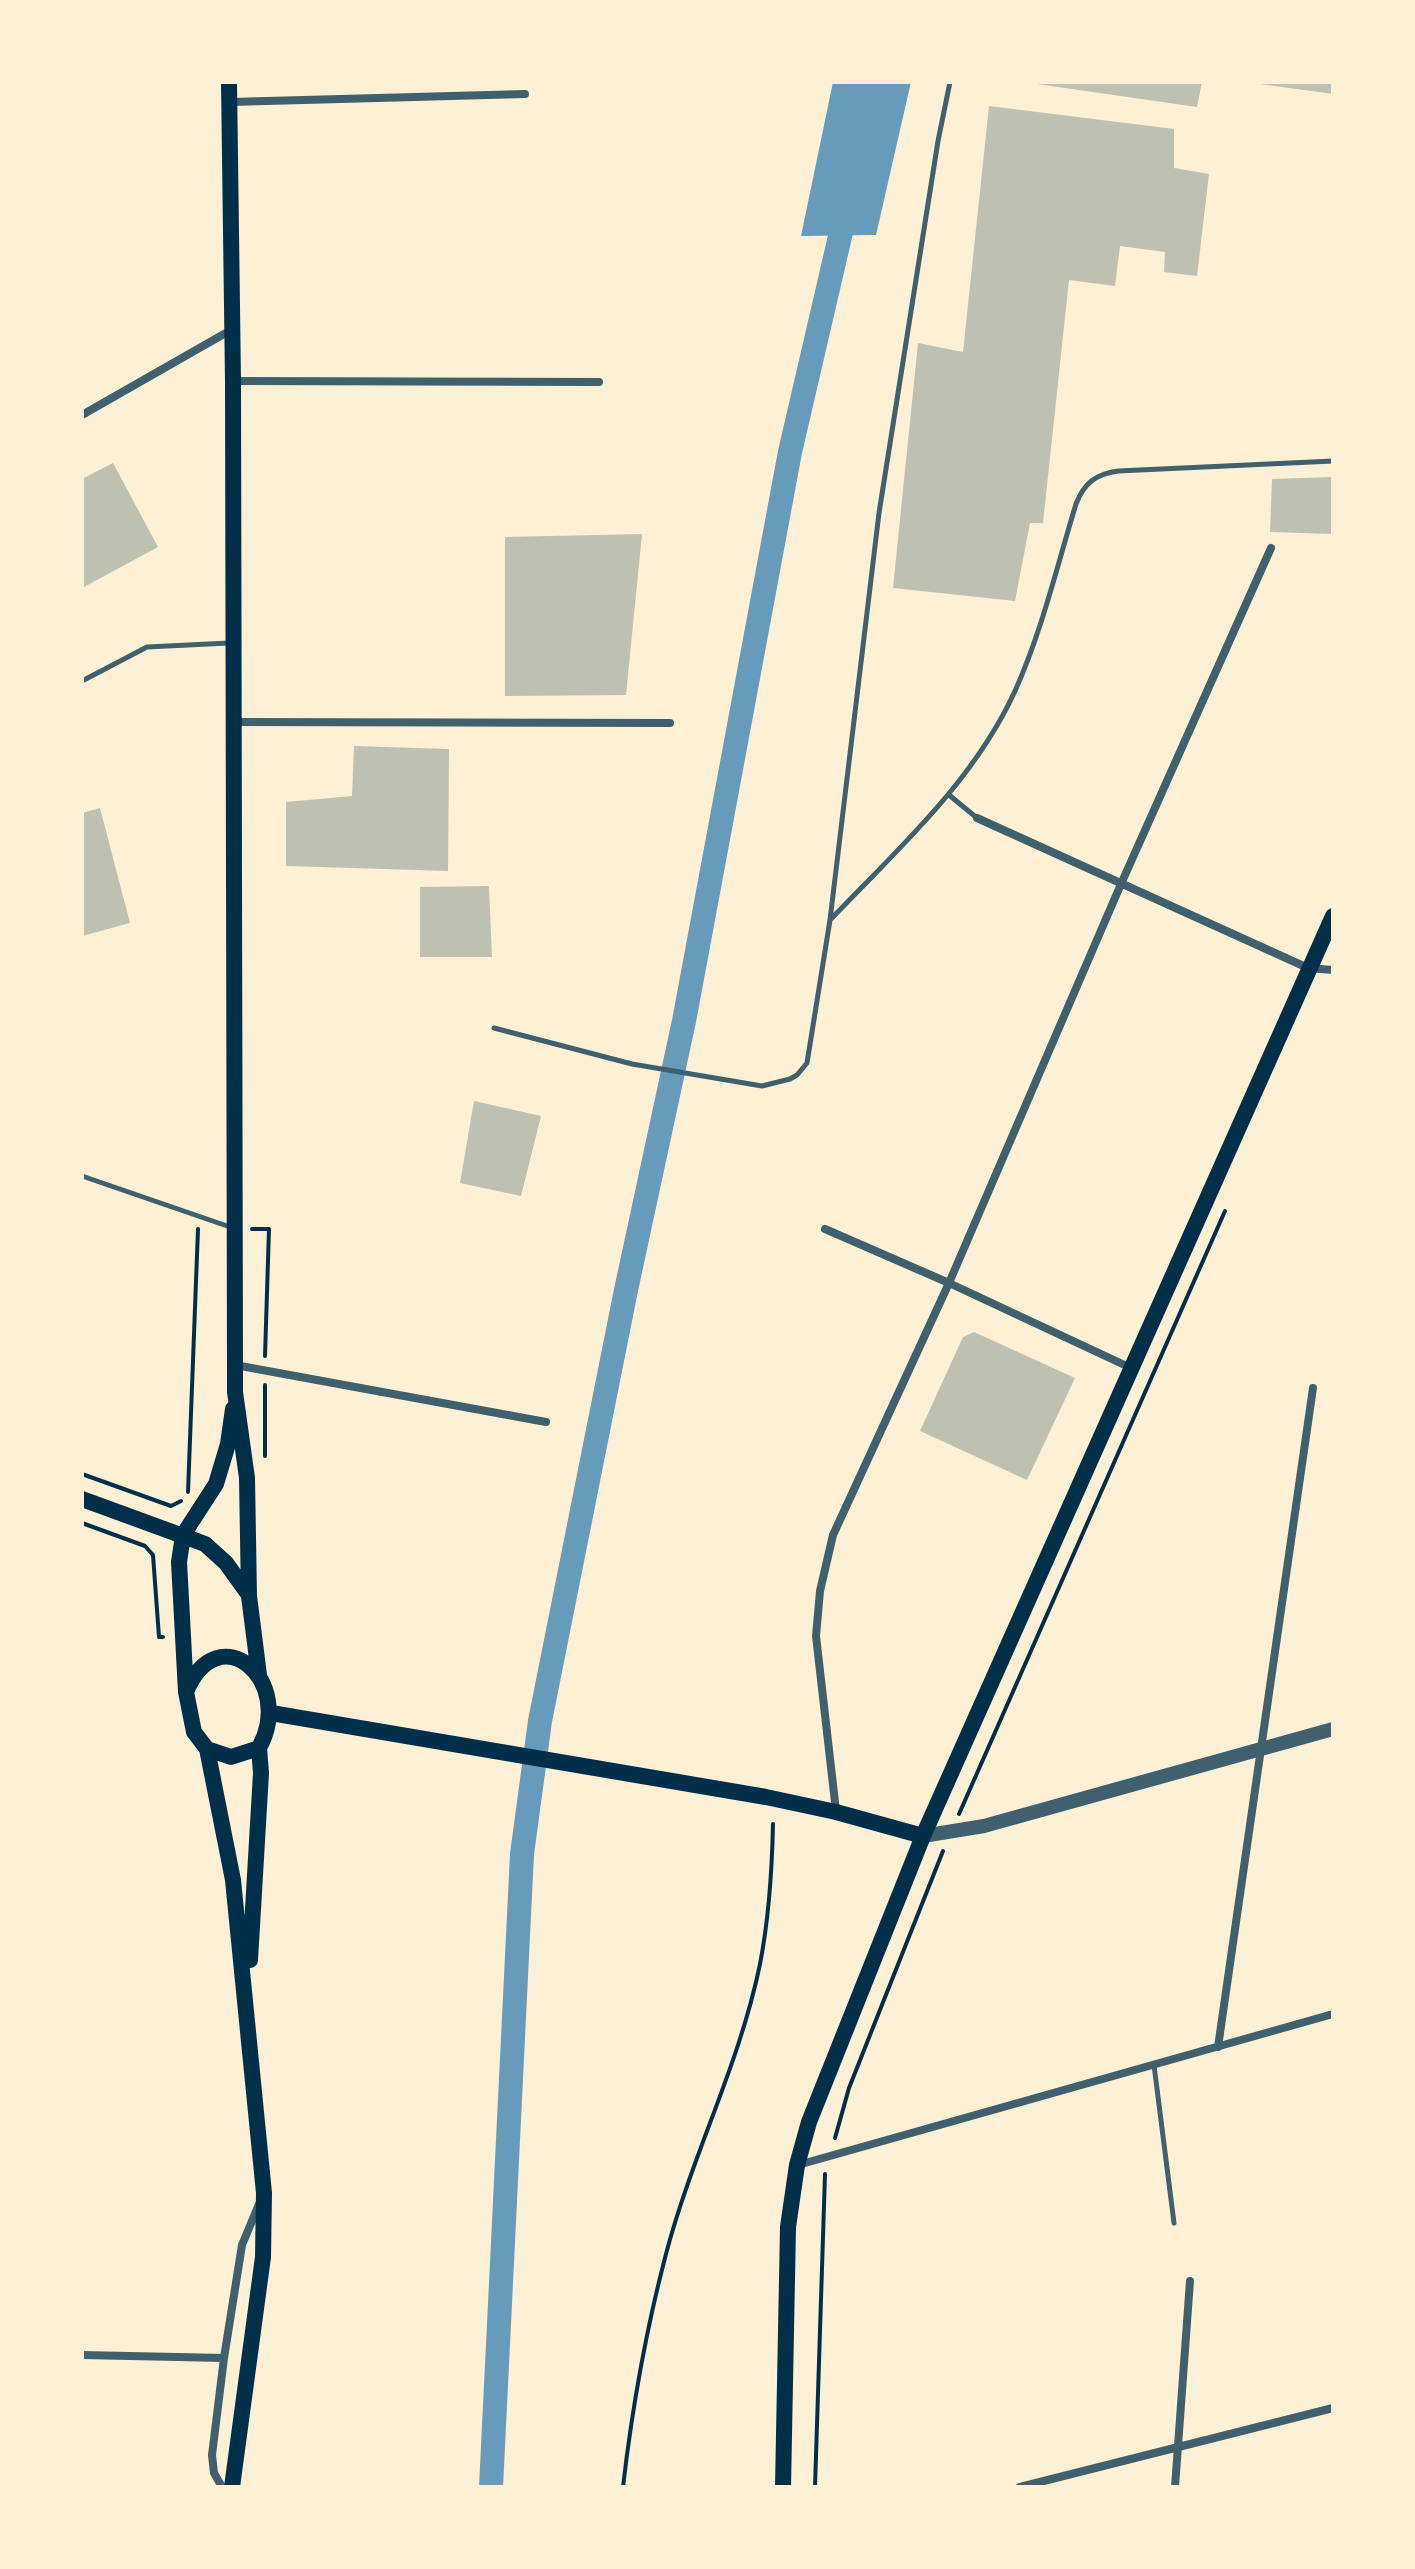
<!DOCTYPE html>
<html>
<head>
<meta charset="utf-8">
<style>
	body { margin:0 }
	#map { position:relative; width:1415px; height:2569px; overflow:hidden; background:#fdf0d5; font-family:Commissioner,sans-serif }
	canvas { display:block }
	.frame { position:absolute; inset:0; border:84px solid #fdf0d5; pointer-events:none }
</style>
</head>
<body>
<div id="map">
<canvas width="1415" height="2569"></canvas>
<div class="frame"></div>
</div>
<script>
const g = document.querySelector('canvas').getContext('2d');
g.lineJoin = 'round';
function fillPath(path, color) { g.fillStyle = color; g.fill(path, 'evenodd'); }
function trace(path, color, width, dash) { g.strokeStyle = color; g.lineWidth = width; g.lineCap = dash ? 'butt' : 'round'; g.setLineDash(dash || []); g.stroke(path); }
fillPath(new Path2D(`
	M 833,82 L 911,82 L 876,235 L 801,236 Z`), '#669bbc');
trace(new Path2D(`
	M 491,2487 L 522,1854 L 540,1721 L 626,1290 L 684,1021 L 790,452 L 848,202`), '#669bbc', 24);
fillPath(new Path2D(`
	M 1023,82 L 1202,82 L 1197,107 Z
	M 1260,82 L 1333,82 L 1333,94 L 1260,84 Z
	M 989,106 L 1174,129 L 1174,168 L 1209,174 L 1197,276 L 1164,272 L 1165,252 L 1120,246 L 1115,286 L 1069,280 L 1043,523 L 1030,523 L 1015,601 L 893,588 L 918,343 L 963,352 Z
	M 113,463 L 158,547 L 82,588 L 82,479 Z
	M 1333,477 L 1333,534 L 1270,532 L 1272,479 Z
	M 642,534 L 626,695 L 505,696 L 505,537 Z
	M 354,746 L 449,749 L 448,871 L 286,866 L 286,802 L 352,796 Z
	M 100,808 L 130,923 L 82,936 L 82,813 Z
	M 489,886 L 492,957 L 420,957 L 420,887 Z
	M 474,1101 L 541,1116 L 521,1196 L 460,1183 Z
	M 974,1332 L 1075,1378 L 1027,1480 L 920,1431 L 963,1337 Z`), '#bec0b2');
trace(new Path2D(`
	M 252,1229 L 269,1229 L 265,1356
	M 265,1385 L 265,1456
	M 82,1474 L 171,1506 L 181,1501
	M 188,1492 L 198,1229
	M 82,1523 L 145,1546 L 153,1555 L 159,1637 L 163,1637
	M 959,1814 L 1225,1211
	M 835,2138 L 849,2088 L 943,1851
	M 623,2487 C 632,2409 646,2330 666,2254 C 692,2155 740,2063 760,1964 C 769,1918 772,1871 773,1824
	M 815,2487 L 825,2174`), '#003049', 4);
trace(new Path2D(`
	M 82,681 L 147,647 L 229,643
	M 949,795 L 977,818
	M 831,919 C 898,849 974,781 1015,691 C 1042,631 1057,566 1076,504 C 1084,483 1096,474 1118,471 L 1333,461
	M 494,1028 L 632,1064 L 762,1086 L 790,1079 L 797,1075 L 807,1063 L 830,920 L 879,513 L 938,141 L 950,82
	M 82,1176 L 233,1228
	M 1154,2065 L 1174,2223`), '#3f606c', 5);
trace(new Path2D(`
	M 230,102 L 525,94
	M 234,381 L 599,382
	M 82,415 L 231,330
	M 234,722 L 670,723
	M 977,818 L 1308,968 L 1333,970
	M 825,1229 L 949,1283 L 1131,1368
	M 235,1365 L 546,1422
	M 836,1811 L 816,1636 L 820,1591 L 833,1535 L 949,1283 L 1121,884 L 1271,548
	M 1218,2047 L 1313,1388
	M 798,2165 L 1333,2014
	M 82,2355 L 224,2358
	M 222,2487 L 214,2473 L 212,2455 L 224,2358 L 242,2245 L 259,2204
	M 1020,2487 L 1333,2408
	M 1175,2487 L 1190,2281`), '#3f606c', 8);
trace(new Path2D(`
	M 923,1836 L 984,1826 L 1333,1729`), '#3f606c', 14);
trace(new Path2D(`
	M 229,82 L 233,381 L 235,1364 L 235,1392 L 247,1478 L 249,1596 L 259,1675
	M 82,1499 L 205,1544 L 226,1563 L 249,1595
	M 186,1692 C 218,1614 296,1680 259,1748 L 231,1757 L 207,1749 L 194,1732 L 186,1692 L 179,1562 L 183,1535 L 216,1484 L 228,1444 L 233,1409
	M 271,1713 L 766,1797 L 836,1812 L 923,1836
	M 207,1749 L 233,1880 L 264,2193 L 263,2257 L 232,2487
	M 250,1960 L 261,1773 L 259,1748
	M 783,2487 L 788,2227 L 797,2165 L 809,2122 L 923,1836 L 1333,916`), '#003049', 16);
</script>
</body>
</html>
